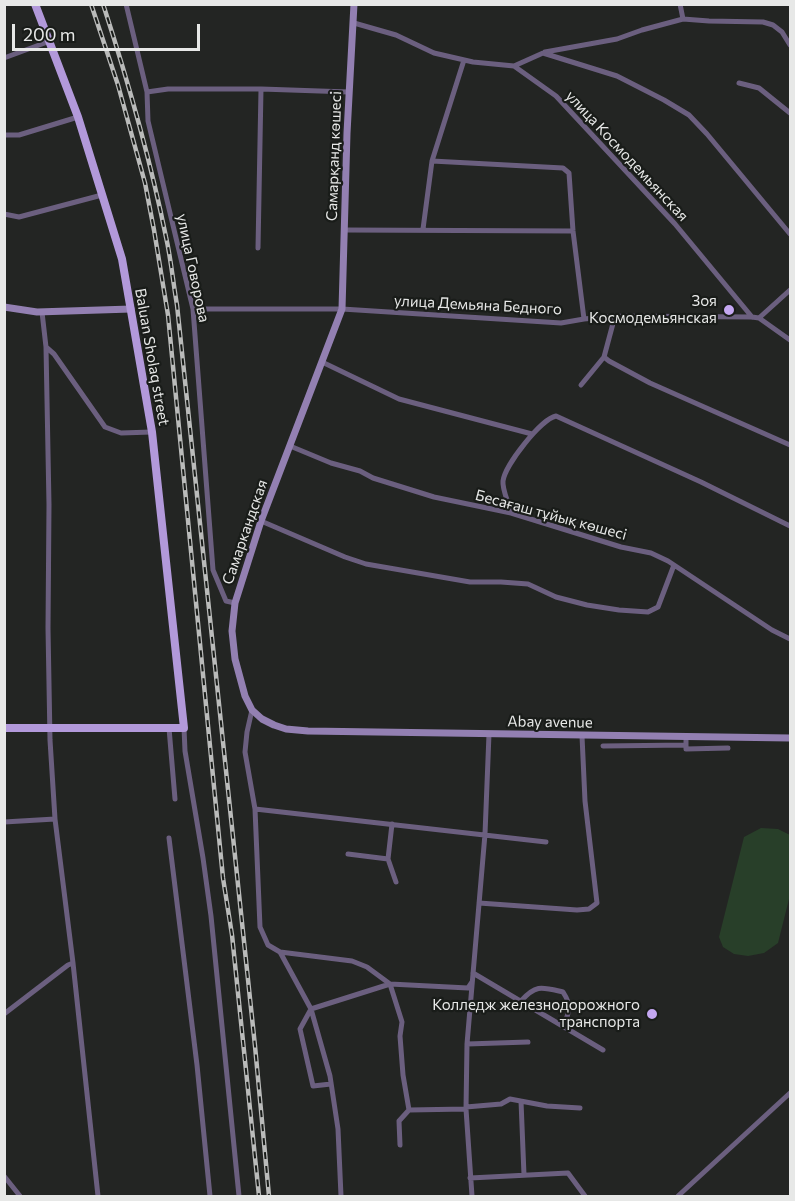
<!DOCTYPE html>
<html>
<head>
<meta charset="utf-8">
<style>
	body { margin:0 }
	#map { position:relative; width:795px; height:1201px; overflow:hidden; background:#232523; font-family:Commissioner,sans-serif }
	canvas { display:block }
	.frame { position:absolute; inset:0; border:6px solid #e7e8e7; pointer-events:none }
	.scale { position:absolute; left:12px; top:24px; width:188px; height:27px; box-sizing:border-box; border:3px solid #e7e8e7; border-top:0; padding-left:8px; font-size:18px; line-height:21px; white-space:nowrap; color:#e7e8e7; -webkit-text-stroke:4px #191c19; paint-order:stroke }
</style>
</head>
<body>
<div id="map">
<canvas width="795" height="1201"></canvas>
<div class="frame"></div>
<div class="scale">200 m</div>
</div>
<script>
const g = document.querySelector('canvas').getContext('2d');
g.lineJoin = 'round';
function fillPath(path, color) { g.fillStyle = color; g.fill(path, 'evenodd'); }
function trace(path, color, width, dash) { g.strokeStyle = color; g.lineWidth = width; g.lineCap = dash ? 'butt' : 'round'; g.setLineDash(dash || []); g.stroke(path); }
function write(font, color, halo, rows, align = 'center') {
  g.font = font + ' Commissioner,sans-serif'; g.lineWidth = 4.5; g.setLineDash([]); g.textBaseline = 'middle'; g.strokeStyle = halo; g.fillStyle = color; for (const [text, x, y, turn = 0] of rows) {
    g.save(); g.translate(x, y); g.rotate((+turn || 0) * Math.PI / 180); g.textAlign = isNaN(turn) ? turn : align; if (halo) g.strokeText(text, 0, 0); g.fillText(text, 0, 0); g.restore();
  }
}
fillPath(new Path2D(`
	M 761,828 L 778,829 L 790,835 L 790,895 L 778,943 L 764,953 L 748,956 L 734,954 L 723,947 L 719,937 L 744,837 Z`), '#283f29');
trace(new Path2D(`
	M 708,4 L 711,4
	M 790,4 L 790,5`), '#7f937f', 2);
trace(new Path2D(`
	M 126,4 L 147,92 L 148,121 L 193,309 L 213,570 L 226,601 L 235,603
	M 680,4 L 683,19
	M 354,23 L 396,35 L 434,53 L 473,62 L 514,66 L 556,96 L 675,224 L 752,317
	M 545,52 L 617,39 L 642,30 L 683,19 L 709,21 L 763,22 L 773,25 L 782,32 L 790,45
	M 4,58 L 50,41
	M 514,66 L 543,53 L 617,76 L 664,100 L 689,115 L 707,134 L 790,234
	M 739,83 L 759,88 L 790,113
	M 147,92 L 168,89 L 261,89 L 349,92
	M 4,135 L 19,135 L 78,117
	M 432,161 L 563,168 L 569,173 L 573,231 L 584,319
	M 4,214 L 19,217 L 102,195
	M 423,229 L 432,161 L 464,60
	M 345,230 L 573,231
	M 258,248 L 261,89
	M 193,309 L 342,309 L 561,323 L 584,319 L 615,316 L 752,317 L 759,318 L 790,340
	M 42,312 L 46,347 L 49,505 L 48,628 L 50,740 L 55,819 L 73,963 L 98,1196
	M 759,318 L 790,290
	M 46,347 L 54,354 L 105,427 L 121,433 L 152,432
	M 604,357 L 609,361 L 650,383 L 790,445
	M 322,362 L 399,399 L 532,434
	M 581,385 L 604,357 L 615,316
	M 290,446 L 331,463 L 360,471 L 373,478 L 434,497 L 511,513 L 621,547 L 651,553 L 668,561 L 772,630 L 790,639
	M 511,513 C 509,503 502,490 503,481 C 505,465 541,419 556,416 L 701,482 L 790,526
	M 261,521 L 345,557 L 366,564 L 470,582 L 501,582 L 528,584 L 556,597 L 587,605 L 619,610 L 648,612 L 658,607 L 674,565
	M 252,710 L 247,732 L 245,752 L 255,809 L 260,927 L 268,945 L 280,952 L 311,1009 L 330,1076 L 338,1129 L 341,1196
	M 169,728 L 175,799
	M 184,728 L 185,751 L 203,858 L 211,916 L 239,1196
	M 686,745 L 686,749 L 728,748
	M 603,746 L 686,745 L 686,737
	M 255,809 L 546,842
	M 4,822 L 55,819
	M 392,824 L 388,859 L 396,882
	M 169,838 L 197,1065 L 210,1196
	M 348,854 L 388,859
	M 479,903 L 577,910 L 589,909 L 597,903 L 585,801 L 582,736
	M 280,952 L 352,961 L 367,967 L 390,984 L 402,1022 L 400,1036 L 403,1075 L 409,1110
	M 473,973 L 603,1050
	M 521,1001 C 536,984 542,987 563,992 C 572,1006 570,1011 563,1026
	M 4,1014 L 68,965 L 73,963
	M 467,1044 L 528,1042
	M 331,1084 L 313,1086 L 300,1029 L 311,1009 L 390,984 L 468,988 L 472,982
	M 521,1101 L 524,1175
	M 466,1107 L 501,1104 L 510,1099 L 547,1106 L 580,1108
	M 400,1145 L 399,1121 L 409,1110 L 466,1109
	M 4,1176 L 20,1196
	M 470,1178 L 568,1173 L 585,1196
	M 472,1196 L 466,1109 L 467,1044 L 485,834 L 489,734
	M 678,1196 L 790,1093`), '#6b5f7f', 5);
trace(new Path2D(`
	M 354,4 L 347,133 L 342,309 L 261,521 L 235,603 L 232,631 L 235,659 L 245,696 L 252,710 L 262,719 L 274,725 L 286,729 L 308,731 L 790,738
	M 4,307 L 37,312 L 131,309`), '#9380b2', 7);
trace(new Path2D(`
	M 4,728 L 184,728 L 152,432 L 122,259 L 78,117 L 35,4`), '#b299da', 8);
const rail = new Path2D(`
	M 91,4 L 118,85 L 145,183 L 154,230 L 168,315 L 209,736 L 223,878 L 232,935 L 259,1196
	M 103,4 C 128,81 150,158 166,237 C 171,259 173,282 177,305 L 255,1046 L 269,1196`);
trace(rail, '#babbba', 4.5);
trace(rail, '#191c19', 2, [7]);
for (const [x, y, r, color] of [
	[729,310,6,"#c4a7f1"],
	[652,1014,6,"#c4a7f1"]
]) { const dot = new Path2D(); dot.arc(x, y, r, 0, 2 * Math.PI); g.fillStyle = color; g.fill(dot); trace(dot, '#191c19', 2); }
write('15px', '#e7e8e7', '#191c19', [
	["Самарқанд көшесі",334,156,-88],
	["улица Космодемьянская",627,156,47],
	["улица Говорова",193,268,78],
	["улица Демьяна Бедного",478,305,3],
	["Baluan Sholaq street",152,357,80],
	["Бесағаш тұйық көшесі",551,515,15],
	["Самаркандская",245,532,-71],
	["Abay avenue",550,722,1]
]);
write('15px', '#e7e8e7', '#191c19', [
	["Зоя",717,301],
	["Космодемьянская",717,318],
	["Колледж железнодорожного",640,1005],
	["транспорта",640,1022]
], 'right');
</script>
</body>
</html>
